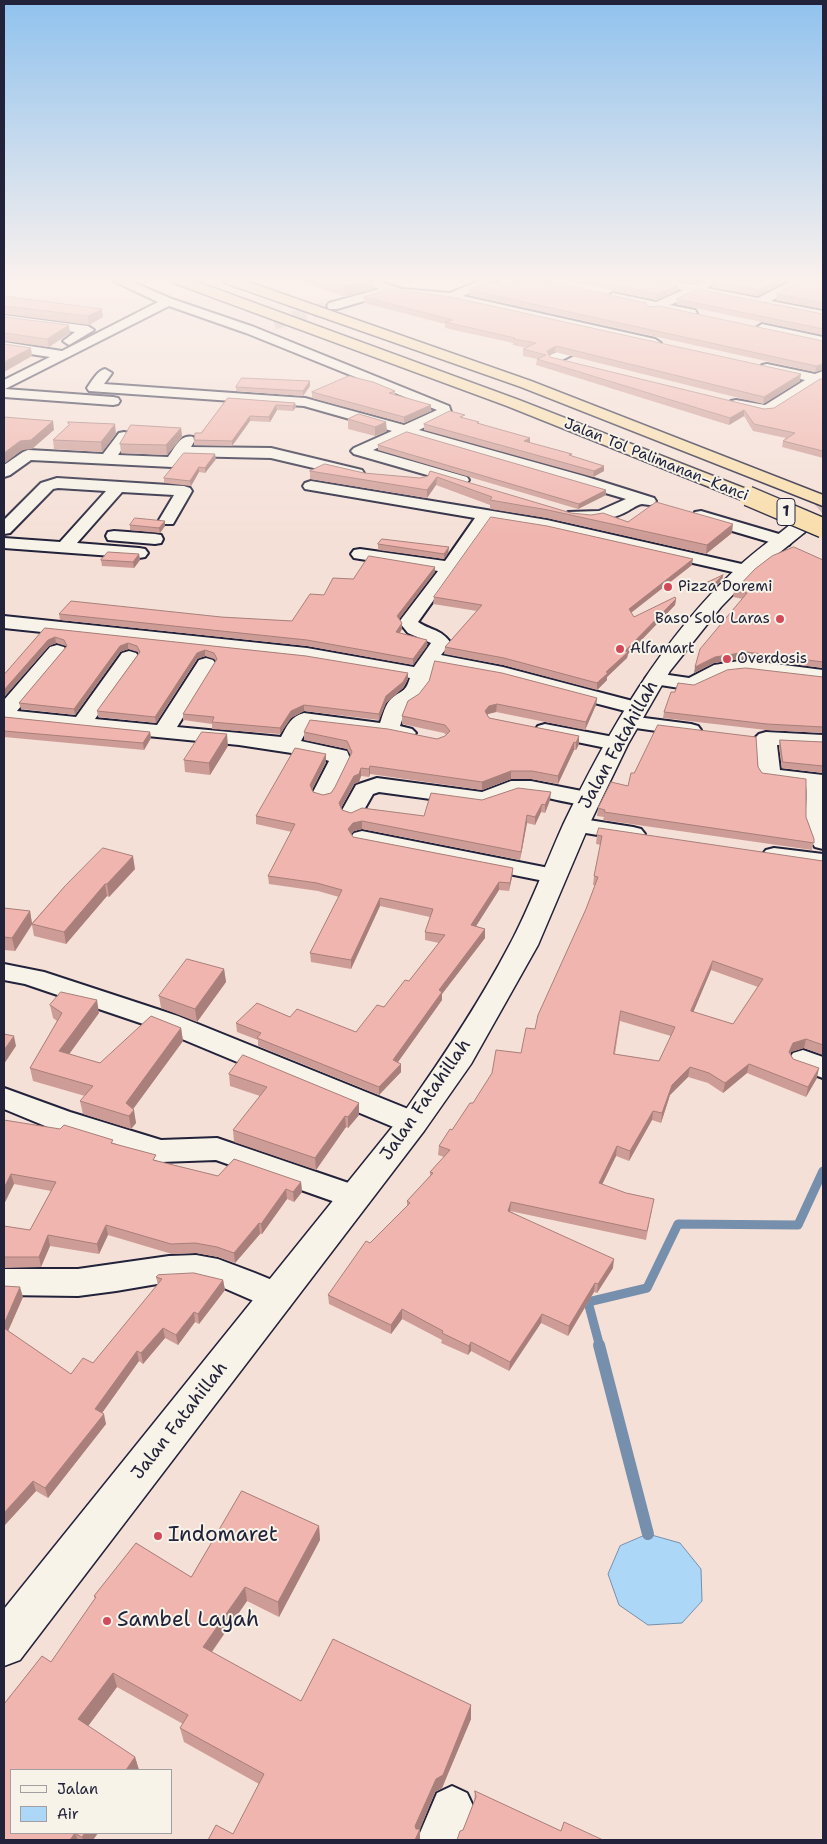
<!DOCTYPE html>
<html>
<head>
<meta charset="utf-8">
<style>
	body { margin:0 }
	#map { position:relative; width:827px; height:1844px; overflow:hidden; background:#f5e0d7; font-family:"Shantell Sans",sans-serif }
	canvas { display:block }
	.frame { position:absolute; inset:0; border:5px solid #22223b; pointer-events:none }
	.legend { position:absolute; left:10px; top:1769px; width:162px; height:65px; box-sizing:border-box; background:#f7f3e8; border:1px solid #a29fa3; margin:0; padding:6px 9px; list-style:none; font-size:15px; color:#22223b }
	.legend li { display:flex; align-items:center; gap:10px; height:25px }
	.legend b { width:25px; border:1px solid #a29fa3 }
</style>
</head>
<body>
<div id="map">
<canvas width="827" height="1844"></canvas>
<div class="frame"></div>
<ul class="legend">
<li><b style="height:6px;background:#f7f3e8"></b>Jalan</li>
<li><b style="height:14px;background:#acd7f7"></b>Air</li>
</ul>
</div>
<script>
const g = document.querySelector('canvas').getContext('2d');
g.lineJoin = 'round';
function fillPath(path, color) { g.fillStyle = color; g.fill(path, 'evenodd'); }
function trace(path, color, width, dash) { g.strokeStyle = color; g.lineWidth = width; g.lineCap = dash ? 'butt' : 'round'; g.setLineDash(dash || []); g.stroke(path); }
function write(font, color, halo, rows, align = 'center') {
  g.font = font + ' "Shantell Sans",sans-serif'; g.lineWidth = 4; g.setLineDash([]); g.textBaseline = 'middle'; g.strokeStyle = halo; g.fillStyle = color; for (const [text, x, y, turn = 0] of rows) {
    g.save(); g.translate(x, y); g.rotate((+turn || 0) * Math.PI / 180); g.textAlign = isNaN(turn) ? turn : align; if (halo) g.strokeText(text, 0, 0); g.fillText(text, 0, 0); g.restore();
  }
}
const water = new Path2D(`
	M 648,1534 L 680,1543 L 701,1569 L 702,1601 L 682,1623 L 648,1625 L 619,1605 L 608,1574 L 620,1546 Z`);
fillPath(water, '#acd7f7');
trace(water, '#758fac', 1);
trace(new Path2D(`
	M 600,1347 L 588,1302 L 647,1288 L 678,1224 L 798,1225 L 823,1171`), '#758fac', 9);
trace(new Path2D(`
	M 599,1345 L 648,1534`), '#758fac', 12);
trace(new Path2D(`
	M 274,323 L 333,306`), '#cbbab8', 13, [13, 7]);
trace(new Path2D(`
	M 798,528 L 823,507`), '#cbbab8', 19, [19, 9]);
const minor = new Path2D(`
	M 111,280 L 128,280 L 172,299 L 254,327 L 449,406 L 451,412 L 449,415 L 419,430 L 584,476 L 654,498 L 656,501 L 654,504 C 649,506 646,504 642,504 C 636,505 629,511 624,513 C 605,522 588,523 568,518 L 566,515 L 568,512 L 599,511 L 626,499 L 407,435 L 373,450 L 467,477 L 469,480 L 467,483 L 455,483 L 354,454 L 351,451 L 354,448 L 392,431 L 304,406 L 89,391 L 87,388 C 92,381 97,371 105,369 L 112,373 L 104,384 L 305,398 L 404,425 L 437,410 L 246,333 L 169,306 L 5,389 L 113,397 L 118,398 L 120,401 L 118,404 L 113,405 L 4,397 L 4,380 L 50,357 L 4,350 L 4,342 L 62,351 L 158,302 Z
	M 356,280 L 375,280 L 402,289 L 450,293 L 481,280 L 498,280 L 463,296 L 655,339 L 661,343 L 655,347 L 451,301 L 391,293 L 337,309 L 329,309 L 327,306 L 329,303 L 379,289 Z
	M 646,280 L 671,280 L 694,285 L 704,280 L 720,280 L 707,288 L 758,298 L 793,280 L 808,280 L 771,301 L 823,311 L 823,319 L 696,293 L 670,305 L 695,310 L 697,313 L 695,316 L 691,317 L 659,310 L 649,311 L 647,308 L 609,300 L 607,297 L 613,293 L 656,302 L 683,290 L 648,282 Z
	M 4,315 L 88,326 L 94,330 L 69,345 L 63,341 L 75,332 L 4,323 Z
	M 762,324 L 823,337 L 823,345 L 758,331 L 756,328 Z
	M 593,335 L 598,336 L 599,339 L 598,342 L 560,361 L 550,361 L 548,358 L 550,355 Z
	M 767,364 L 815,374 L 823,371 L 823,384 L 819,383 L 772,413 L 767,414 L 731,407 L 729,404 L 731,401 L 736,400 L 765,405 L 805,380 L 762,371 L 760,368 L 762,365 Z
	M 124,432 L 129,433 L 131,436 L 118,455 L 168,457 C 175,448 180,434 193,437 L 195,440 L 191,447 L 271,448 L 362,470 L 364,473 L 362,476 L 356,478 L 271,458 L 184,456 L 177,465 L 172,467 L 31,460 L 10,475 L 4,477 L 4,465 L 23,452 L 28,450 L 103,454 L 119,433 Z
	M 57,478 L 184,486 L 190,488 L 192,491 L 173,524 L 161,524 L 159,520 L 174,495 L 122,492 L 77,543 L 139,548 L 145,549 L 148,553 L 145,557 L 139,558 L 4,548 L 4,538 L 60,542 L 106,491 L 58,488 L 53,489 L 10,533 L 4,534 L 4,520 L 41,483 Z
	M 311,481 L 547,520 L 746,565 L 752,566 L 755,570 L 752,574 L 746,575 L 547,530 L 490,521 L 418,622 C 431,631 440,628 451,643 L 441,655 L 503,667 L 644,704 L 647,708 L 644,712 L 637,714 L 502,679 L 434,666 L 427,688 L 417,701 L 406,708 L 400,726 L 412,729 L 416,733 L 412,737 L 405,739 L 309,726 L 301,741 L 347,751 L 351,761 L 334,794 L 331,799 L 323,801 L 315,799 L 312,794 L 329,761 L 318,757 L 239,745 L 4,722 L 4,700 L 50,647 L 57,645 L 64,647 L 67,651 L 17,711 L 76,717 L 122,653 L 129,651 L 136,653 L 139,657 L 95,719 L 157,725 L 199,660 L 206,658 L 213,660 L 216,664 L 177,727 L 281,737 C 287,726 291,716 304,713 L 380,723 C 383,715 385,704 392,698 C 403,689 405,693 410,678 L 307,660 L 4,628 L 4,616 L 307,648 L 414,667 L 431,643 L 408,633 L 399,622 L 438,571 L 360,559 L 354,558 L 351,554 L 354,550 L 360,549 L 445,561 L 475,518 L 305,489 L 303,486 L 305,483 Z
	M 701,511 L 789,537 L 792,541 L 789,545 L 783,546 L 695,520 L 693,516 L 695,512 Z
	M 114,531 L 155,534 L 161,535 L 163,539 L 161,543 L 155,544 L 108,540 L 106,536 L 108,532 Z
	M 745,660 L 823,670 L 823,682 L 745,672 L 726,674 L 692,690 L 648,683 L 645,679 L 648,675 L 655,673 L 689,678 L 714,665 Z
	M 629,716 L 691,724 L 698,726 L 701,730 L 698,734 L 691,736 L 622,726 L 619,722 L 622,718 Z
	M 545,724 L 624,739 L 627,744 L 624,749 L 616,750 L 538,734 L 535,730 L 538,726 Z
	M 766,732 L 823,735 L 823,747 L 777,745 L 780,770 L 823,775 L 823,849 L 815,847 C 801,827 808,808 806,785 L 762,780 L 759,775 L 755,738 L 759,734 Z
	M 377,778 L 482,792 L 511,781 L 531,781 L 597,794 L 600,799 L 597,804 C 578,808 545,795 523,794 C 508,794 497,804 482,806 L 379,792 L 373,794 L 360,817 L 352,819 L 344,817 L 341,812 L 356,785 Z
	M 576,818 L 633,827 L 641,829 L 645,834 L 641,839 L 633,841 L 568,830 L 565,825 L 568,820 Z
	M 362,831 L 554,869 L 562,871 L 566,876 L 562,881 L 554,883 L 354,843 L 350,838 L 354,833 Z
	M 774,848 L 823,854 L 823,868 L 766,860 L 762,855 L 766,850 Z
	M 4,964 L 44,972 L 178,1016 L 423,1115 L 428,1123 L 423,1131 L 413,1134 L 403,1131 L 158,1029 L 25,984 L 4,980 Z
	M 803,1050 L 823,1057 L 823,1078 L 793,1067 L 789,1060 L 793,1053 Z
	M 4,1088 L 70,1112 L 161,1140 L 217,1138 L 366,1189 L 370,1197 L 366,1205 L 355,1209 L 216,1160 L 161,1162 L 50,1128 L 4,1109 Z
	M 196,1255 L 218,1259 L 255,1273 L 289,1287 L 293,1297 L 289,1307 L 277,1311 L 217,1285 L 196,1281 L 169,1282 L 116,1291 L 78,1296 L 4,1295 L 4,1269 L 78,1269 L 169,1256 Z
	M 452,1786 L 467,1793 L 474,1808 L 461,1840 L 417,1840 L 437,1793 Z`);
const tertiary = new Path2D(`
	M 798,522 L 805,524 L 807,528 L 805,532 L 753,574 L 721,607 L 670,671 L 628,744 L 589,825 L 538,945 L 471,1064 L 424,1131 L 20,1660 L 4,1666 L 4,1609 L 402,1115 C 441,1060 478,1005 509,946 C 530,907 545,865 563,825 C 608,731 662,638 738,567 C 755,551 774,538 791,524 Z`);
const motorway = new Path2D(`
	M 173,280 L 192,280 L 519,400 L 754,492 L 757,496 L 754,500 L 748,501 L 742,500 L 507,406 L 174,283 Z
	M 224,280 L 243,280 L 531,381 L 823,495 L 823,506 L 521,387 L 225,283 Z`);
trace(minor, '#22223b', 4);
trace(tertiary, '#22223b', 3);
trace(motorway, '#22223b', 3);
fillPath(minor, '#f7f3e8');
fillPath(tertiary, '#f7f3e8');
fillPath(motorway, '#f9deab');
const motorwayBridge = new Path2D(`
	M 748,496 L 823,528`);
trace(motorwayBridge, '#22223b', 22, []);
trace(motorwayBridge, '#f9deab', 19);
fillPath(new Path2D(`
	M 297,280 L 373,280 L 373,289 L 345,297 Z
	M 565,280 L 657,280 L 677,291 L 657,300 Z
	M 681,280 L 699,280 L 694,283 Z
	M 715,280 L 788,280 L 758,296 L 712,287 L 713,281 Z
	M 823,280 L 823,309 L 776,300 L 777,294 Z
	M 505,285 L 649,307 L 823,341 L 815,372 L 469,295 L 469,290 Z
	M 4,296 L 103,317 L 89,325 L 4,314 Z
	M 364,297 L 800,381 L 763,404 L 555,352 L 549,356 L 550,357 L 764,409 L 774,408 L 823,379 L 823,458 L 782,447 L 783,441 L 786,438 L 753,431 L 744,416 L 729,425 L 536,365 L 537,359 L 523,356 L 523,349 L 527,348 L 513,345 L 513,343 L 445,328 L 445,324 L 364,303 Z
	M 677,299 L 823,314 L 823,335 L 676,304 Z
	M 4,317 L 70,333 L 49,347 L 4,341 Z
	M 310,381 L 310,386 L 303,396 L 236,391 L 236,387 Z
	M 395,391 L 395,395 L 431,405 L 431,411 L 404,423 L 312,398 L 312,392 Z
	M 228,398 L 295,403 L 296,407 L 293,411 L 277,410 L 270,422 L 250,421 L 232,446 L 194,445 L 194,440 L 201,433 Z
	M 359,414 L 387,431 L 375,436 L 348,429 L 348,419 Z
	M 465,418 L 530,443 L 604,466 L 604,471 L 593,477 L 424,430 L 424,424 Z
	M 181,428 L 182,437 L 167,455 L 121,453 L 120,444 Z
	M 116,434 L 102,452 L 54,449 L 53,440 Z
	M 378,445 L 606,490 L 606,495 L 578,509 L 378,450 Z
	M 216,459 L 205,473 L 199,472 L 191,486 L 164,483 L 164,478 Z
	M 310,471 L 364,473 L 420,478 L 428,476 L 430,471 L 571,513 L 628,522 L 732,533 L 706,554 L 547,518 L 490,509 L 490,505 L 436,485 L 427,498 L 310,479 Z
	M 130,525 L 165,526 L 160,533 L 130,530 Z
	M 378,544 L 449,547 L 448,553 L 444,559 L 378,550 Z
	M 139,554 L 140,560 L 134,568 L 102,566 L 101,560 Z
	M 823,560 L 823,668 L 745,658 L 714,663 L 694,673 L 743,599 L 733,597 L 734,591 Z
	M 692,565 L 631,613 L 634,617 L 676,599 L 675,605 L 628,654 L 627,658 L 607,677 L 607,680 L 597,690 L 503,665 L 444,654 L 445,647 L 477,611 L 433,604 L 434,597 Z
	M 435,572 L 399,619 L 402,623 L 402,629 L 400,633 L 427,640 L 427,646 L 413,665 L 307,646 L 60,620 L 59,614 L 221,617 L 292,621 L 324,595 L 353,579 Z
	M 723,575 L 722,580 L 710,592 L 701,590 L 702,585 Z
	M 45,628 L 306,656 L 408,679 L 403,688 L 386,703 L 379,720 L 304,711 L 291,718 L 280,734 L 212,729 L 212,724 L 183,720 L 183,714 L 216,661 L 214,659 L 205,656 L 197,659 L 156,723 L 98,717 L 97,711 L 138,654 L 138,652 L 128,649 L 120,652 L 75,715 L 21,709 L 19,703 L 66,647 L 66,646 L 56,643 L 49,646 L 4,697 L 4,675 Z
	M 823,677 L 823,733 L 766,730 L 663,718 L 664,712 L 675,692 L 694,685 Z
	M 597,698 L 596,705 L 585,730 L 496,712 L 488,714 L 487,715 L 489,718 L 579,736 L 579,744 L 576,750 L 574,750 L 558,784 L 531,779 L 511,779 L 482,790 L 370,774 L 369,777 L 361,776 L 359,782 L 354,784 L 341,808 L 342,810 L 351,813 L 424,816 L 482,800 L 550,800 L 545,813 L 541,812 L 535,825 L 527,823 L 520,860 L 362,829 L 354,831 L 351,834 L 353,837 L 513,868 L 512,877 L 509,891 L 499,890 L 476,926 L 485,929 L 485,938 L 442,994 L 442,1000 L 398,1062 L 401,1072 L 379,1095 L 258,1046 L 258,1040 L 237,1032 L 236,1023 L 290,1017 L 356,1032 L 384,1007 L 409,981 L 439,943 L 425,940 L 425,932 L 430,917 L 380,906 L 351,969 L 311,962 L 310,953 L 339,897 L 318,891 L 269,884 L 268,876 L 292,832 L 256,824 L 256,816 L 326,754 L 326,762 L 312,790 L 313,792 L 323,795 L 331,793 L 335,787 L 351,756 L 347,749 L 304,740 L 304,732 L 437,739 L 445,736 L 446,735 L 444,733 L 402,724 L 402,716 L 408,701 Z
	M 4,717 L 150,732 L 151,738 L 144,750 L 4,737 Z
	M 780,740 L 823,742 L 823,773 L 782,768 L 779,747 Z
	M 228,746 L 210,775 L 185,772 L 184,760 Z
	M 758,767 L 762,773 L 806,817 L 814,839 L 812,850 L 603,820 L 604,817 L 597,816 L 598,808 L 628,786 L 634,773 Z
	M 597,835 L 823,861 L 823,1055 L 804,1048 L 791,1052 L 791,1054 L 793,1059 L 817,1078 L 806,1097 L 747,1073 L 723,1093 L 708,1083 L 688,1077 L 670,1095 L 661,1123 L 652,1120 L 629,1161 L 616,1156 L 602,1184 L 652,1209 L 646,1240 L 510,1211 L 613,1268 L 597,1293 L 594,1292 L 568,1336 L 541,1323 L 509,1371 L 471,1351 L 468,1355 L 441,1343 L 442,1340 L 402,1319 L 391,1334 L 329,1304 L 328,1295 L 370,1243 L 407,1206 L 407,1201 L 430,1176 L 430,1172 L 444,1157 L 438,1155 L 439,1146 L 452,1130 L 473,1103 L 521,1053 L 535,1029 L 586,909 L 595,885 L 593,885 L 594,876 L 601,845 L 596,844 ZM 711,970 L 758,987 L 733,1024 L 693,1012 ZM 620,1021 L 671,1036 L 659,1061 L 615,1054 Z
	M 135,869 L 109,897 L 107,896 L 66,944 L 34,936 L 32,925 L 15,951 L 4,950 L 4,908 L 30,911 L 32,923 L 65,886 Z
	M 224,969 L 226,982 L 197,1022 L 161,1008 L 159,996 Z
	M 50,1005 L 99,1013 L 69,1054 L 100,1063 L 181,1028 L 183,1041 L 133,1109 L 136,1123 L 131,1129 L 83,1114 L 80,1101 L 85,1096 L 33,1081 L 30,1068 L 57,1021 L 53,1018 Z
	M 229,1074 L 359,1103 L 359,1115 L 348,1128 L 346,1127 L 316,1170 L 234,1142 L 233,1130 L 260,1096 L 230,1086 Z
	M 4,1120 L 114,1143 L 157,1161 L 218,1176 L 301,1182 L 302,1192 L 294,1202 L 287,1199 L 262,1234 L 260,1234 L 235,1263 L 218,1257 L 196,1253 L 172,1254 L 108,1235 L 99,1254 L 50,1246 L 41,1267 L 4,1268 L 4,1226 L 30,1230 L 51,1191 L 14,1184 L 4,1204 Z
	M 156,1277 L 223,1280 L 225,1290 L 199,1324 L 195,1322 L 178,1345 L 165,1338 L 143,1364 L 139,1361 L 102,1413 L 106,1424 L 48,1498 L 36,1491 L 4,1526 L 4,1286 L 23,1297 L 8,1331 L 71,1374 L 93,1363 L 158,1285 Z
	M 242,1491 L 319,1526 L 320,1540 L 279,1617 L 247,1601 L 212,1652 L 301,1701 L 333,1639 L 471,1705 L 471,1719 L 442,1788 L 435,1792 L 420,1829 L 420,1840 L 208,1840 L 216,1825 L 233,1834 L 259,1784 L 184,1742 L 180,1728 L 183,1724 L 117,1687 L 88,1726 L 135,1757 L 139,1770 L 11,1770 L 11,1833 L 98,1833 L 93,1840 L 4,1840 L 4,1704 L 42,1656 L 51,1662 L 95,1599 L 94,1596 L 136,1543 L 191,1577 Z
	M 475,1791 L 561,1831 L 463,1830 L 474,1803 Z`), '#ce9c96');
fillPath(new Path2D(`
	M 366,280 L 373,280 L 373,289 L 345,297 L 345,286 Z
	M 778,280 L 788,280 L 758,296 L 759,290 Z
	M 678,285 L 677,291 L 657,300 L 657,294 Z
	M 102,309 L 103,317 L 89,325 L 88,316 Z
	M 69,325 L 70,333 L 49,347 L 47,339 Z
	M 556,346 L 555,352 L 546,358 L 547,351 Z
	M 31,348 L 32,356 L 4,372 L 4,362 Z
	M 823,364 L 823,370 L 815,372 L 816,366 Z
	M 801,374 L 800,381 L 763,404 L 764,397 Z
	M 310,381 L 310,386 L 303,396 L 303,391 Z
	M 295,403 L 296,407 L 293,411 L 293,406 Z
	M 276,405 L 277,410 L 270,422 L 269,417 Z
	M 431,405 L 431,411 L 404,423 L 404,417 Z
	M 744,410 L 744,416 L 729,425 L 730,418 Z
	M 250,416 L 250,421 L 232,446 L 232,441 Z
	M 53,421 L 54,430 L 32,449 L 22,450 L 4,464 L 4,453 L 20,441 Z
	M 386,422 L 387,431 L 375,436 L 375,427 Z
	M 115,424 L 116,434 L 102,452 L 101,442 Z
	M 181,428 L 182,437 L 167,455 L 166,445 Z
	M 530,438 L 530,443 L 524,441 Z
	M 215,454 L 216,459 L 205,473 L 205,468 Z
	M 604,466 L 604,471 L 593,477 L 594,471 Z
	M 199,467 L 199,472 L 191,486 L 190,481 Z
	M 437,477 L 436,485 L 427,498 L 427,490 Z
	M 606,490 L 606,495 L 578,509 L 579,504 Z
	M 165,521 L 165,526 L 160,533 L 159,528 Z
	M 733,524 L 732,533 L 706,554 L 707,545 Z
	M 449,547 L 448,553 L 444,559 L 444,554 Z
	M 139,554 L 140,560 L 134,568 L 133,562 Z
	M 693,559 L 692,565 L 628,615 L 629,609 Z
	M 435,567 L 435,572 L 397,622 L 397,616 Z
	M 723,575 L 722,580 L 710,592 L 711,587 Z
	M 676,599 L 675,605 L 628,654 L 627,658 L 607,677 L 607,680 L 597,690 L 597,683 L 606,672 L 625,651 Z
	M 402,623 L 402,629 L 396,638 L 396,632 Z
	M 55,637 L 56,643 L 49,646 L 4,697 L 4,690 L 48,640 Z
	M 427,640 L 427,646 L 413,665 L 413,659 Z
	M 128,643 L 128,649 L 120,652 L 75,715 L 74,709 L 120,646 Z
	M 205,650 L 205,656 L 197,659 L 156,723 L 155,717 L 197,653 Z
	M 746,652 L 745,658 L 714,663 L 694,673 L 695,667 L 715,657 Z
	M 408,673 L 408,679 L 403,688 L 386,703 L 379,720 L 379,714 L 386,696 Z
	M 597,698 L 596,705 L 585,730 L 586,722 Z
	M 497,704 L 496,712 L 488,714 L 484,719 L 485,711 L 489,706 Z
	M 304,705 L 304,711 L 291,718 L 280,734 L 280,728 L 291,711 Z
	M 150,732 L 151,738 L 144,750 L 143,743 Z
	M 227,734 L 228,746 L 210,775 L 209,763 Z
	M 579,736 L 579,744 L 576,750 L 576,743 Z
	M 574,742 L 574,750 L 558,784 L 558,776 Z
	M 326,754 L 326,762 L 310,793 L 310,785 Z
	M 370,766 L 370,774 L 369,777 L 369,769 Z
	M 361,768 L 361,776 L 359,782 L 354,784 L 339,811 L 339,803 L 354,776 Z
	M 511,771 L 511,779 L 482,790 L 482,782 Z
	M 551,792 L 550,800 L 545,813 L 545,805 Z
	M 542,804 L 541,812 L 535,825 L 535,817 Z
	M 527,815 L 527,823 L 520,860 L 521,852 Z
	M 362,821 L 362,829 L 354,831 L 349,837 L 348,829 L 353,823 Z
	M 133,856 L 135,869 L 109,897 L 107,884 Z
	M 513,868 L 512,877 L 509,891 L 510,883 Z
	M 499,882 L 499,890 L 471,934 L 471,925 Z
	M 105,884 L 107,896 L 66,944 L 64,932 Z
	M 380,898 L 380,906 L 351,969 L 351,960 Z
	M 30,911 L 32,924 L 15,951 L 12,938 Z
	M 485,929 L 485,938 L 442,994 L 442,1000 L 393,1069 L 393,1060 L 439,990 Z
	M 713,961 L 711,970 L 690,1020 L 691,1011 Z
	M 224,969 L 226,982 L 197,1022 L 195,1009 Z
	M 97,1000 L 99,1013 L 62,1064 L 59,1051 Z
	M 181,1028 L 183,1041 L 128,1116 L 126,1103 Z
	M 14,1036 L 16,1046 L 4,1064 L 4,1050 Z
	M 806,1039 L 804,1048 L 791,1052 L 787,1061 L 789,1052 L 793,1043 Z
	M 401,1064 L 401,1072 L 379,1095 L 379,1087 Z
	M 749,1064 L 747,1073 L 723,1093 L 725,1083 Z
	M 690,1067 L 688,1077 L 670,1095 L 661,1123 L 662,1113 L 672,1085 Z
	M 819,1068 L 817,1078 L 806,1097 L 808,1087 Z
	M 359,1103 L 359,1115 L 348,1128 L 348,1117 Z
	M 134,1110 L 136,1123 L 131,1129 L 129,1116 Z
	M 653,1111 L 652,1120 L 629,1161 L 630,1151 Z
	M 345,1116 L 346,1127 L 316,1170 L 315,1158 Z
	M 617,1146 L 616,1156 L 598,1193 L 599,1183 Z
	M 11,1174 L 14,1184 L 4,1204 L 4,1188 Z
	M 301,1182 L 302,1192 L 294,1202 L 293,1192 Z
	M 286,1189 L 287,1199 L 262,1234 L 261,1224 Z
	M 511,1202 L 510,1211 L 507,1220 L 508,1211 Z
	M 259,1223 L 260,1234 L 235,1263 L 234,1253 Z
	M 106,1225 L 108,1235 L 99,1254 L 97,1244 Z
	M 48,1235 L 50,1246 L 41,1267 L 39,1257 Z
	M 614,1259 L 613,1268 L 597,1293 L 598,1284 Z
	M 223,1280 L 225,1290 L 199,1324 L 198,1314 Z
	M 595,1283 L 594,1292 L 568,1336 L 569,1326 Z
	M 20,1287 L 23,1297 L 5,1338 L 4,1332 L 4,1324 Z
	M 402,1309 L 402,1319 L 391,1334 L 391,1325 Z
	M 194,1312 L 195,1322 L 178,1345 L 176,1335 Z
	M 542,1314 L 541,1323 L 509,1371 L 510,1362 Z
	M 163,1328 L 165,1338 L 143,1364 L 141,1353 Z
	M 471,1342 L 471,1351 L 468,1355 L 469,1346 Z
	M 137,1351 L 139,1361 L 97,1420 L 95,1409 Z
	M 104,1414 L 106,1424 L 48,1498 L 45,1488 Z
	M 33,1481 L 36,1491 L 4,1526 L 4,1513 Z
	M 319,1526 L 320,1540 L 279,1617 L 278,1602 Z
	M 245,1587 L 247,1601 L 205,1661 L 203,1647 Z
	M 113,1673 L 117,1687 L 83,1733 L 78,1719 Z
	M 471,1705 L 471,1719 L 442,1788 L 435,1792 L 420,1829 L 420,1840 L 415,1840 L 415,1826 L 436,1779 Z
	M 135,1757 L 139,1770 L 126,1770 Z
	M 75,1833 L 78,1840 L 70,1840 Z
	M 85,1833 L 98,1833 L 93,1840 L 83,1840 L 82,1837 Z`), '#a87f7a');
const building = new Path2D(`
	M 327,280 L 366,280 L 345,286 Z
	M 517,280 L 542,280 L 646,303 L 649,307 L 659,306 L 823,341 L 823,364 L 816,366 L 469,290 L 489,282 L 505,285 Z
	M 592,280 L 657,280 L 678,285 L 657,294 Z
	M 715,280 L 778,280 L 759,290 L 713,281 Z
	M 802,280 L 823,280 L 823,303 L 777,294 Z
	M 391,289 L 451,297 L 801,374 L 764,397 L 556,346 L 547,351 L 550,357 L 764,409 L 774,408 L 820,379 L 823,379 L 823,451 L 783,441 L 795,433 L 754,424 L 744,410 L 730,418 L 537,359 L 546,355 L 523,349 L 536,343 L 514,339 L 515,338 L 445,322 L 453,320 L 364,297 Z
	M 697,289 L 823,314 L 823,329 L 677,299 Z
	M 4,296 L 102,309 L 88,316 L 4,306 Z
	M 4,317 L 69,325 L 47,339 L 4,333 Z
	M 4,344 L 31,348 L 4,362 Z
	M 349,376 L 373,382 L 395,391 L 389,393 L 431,405 L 404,417 L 312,392 Z
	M 242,378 L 310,381 L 303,391 L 236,387 Z
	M 228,398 L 295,403 L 293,406 L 276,405 L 269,417 L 250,416 L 232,441 L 194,440 L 195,433 L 201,433 Z
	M 450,411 L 465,415 L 460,417 L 479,422 L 477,423 L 530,438 L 524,441 L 572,454 L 569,455 L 604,466 L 594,471 L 424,424 Z
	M 359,414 L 386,422 L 375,427 L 348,419 Z
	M 4,417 L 53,421 L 31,440 L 20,441 L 4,453 Z
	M 68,422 L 115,424 L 101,442 L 53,440 L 69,425 Z
	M 131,425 L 181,428 L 166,445 L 120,444 Z
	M 407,432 L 606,490 L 579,504 L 378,445 Z
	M 184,453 L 215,454 L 205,468 L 199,467 L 190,481 L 164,478 Z
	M 325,464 L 364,473 L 420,478 L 428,476 L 430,471 L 571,513 L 591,515 L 603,513 L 628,522 L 656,502 L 733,524 L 707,545 L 548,510 L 490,500 L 492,497 L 437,477 L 427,490 L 310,471 Z
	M 491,517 L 547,526 L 693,559 L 629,609 L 634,617 L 675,597 L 676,599 L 625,651 L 628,652 L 606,672 L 608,673 L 597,683 L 504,658 L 445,647 L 482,605 L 434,597 Z
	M 135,518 L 165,521 L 159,528 L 130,525 Z
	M 382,539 L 449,547 L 444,554 L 378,544 Z
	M 794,547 L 823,560 L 823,662 L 746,652 L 715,657 L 695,667 L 700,649 L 747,593 L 734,591 L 755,569 L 772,556 Z
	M 108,552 L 139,554 L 133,562 L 101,560 Z
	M 369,556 L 435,567 L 397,616 L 402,623 L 396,632 L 427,640 L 413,659 L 307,640 L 59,614 L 71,601 L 221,617 L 292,621 L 310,594 L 324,595 L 333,578 L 353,579 Z
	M 723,575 L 711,587 L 702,585 Z
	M 45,628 L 306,656 L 408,673 L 403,682 L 386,696 L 379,714 L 304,705 L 291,711 L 280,728 L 212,722 L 214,717 L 183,714 L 217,659 L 214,653 L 205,650 L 197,653 L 155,717 L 97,711 L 140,652 L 137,646 L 128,643 L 120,646 L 74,709 L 19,703 L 67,646 L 64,640 L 55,637 L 48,640 L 4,690 L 4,675 Z
	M 435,661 L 502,673 L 597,698 L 586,722 L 497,704 L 489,706 L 485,711 L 489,718 L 579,736 L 576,743 L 574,742 L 558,776 L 532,771 L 511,771 L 482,782 L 370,766 L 369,769 L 361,768 L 359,774 L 354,776 L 339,803 L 342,810 L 351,813 L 362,808 L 424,816 L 431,793 L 482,800 L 518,788 L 551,792 L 545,805 L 542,804 L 535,817 L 527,815 L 521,852 L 362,821 L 353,823 L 348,829 L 353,837 L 513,868 L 510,883 L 499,882 L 471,925 L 485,929 L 439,990 L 442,992 L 393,1060 L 401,1064 L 379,1087 L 257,1038 L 261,1033 L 236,1023 L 257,1003 L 290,1017 L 297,1009 L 356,1032 L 377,1005 L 384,1007 L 405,980 L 409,981 L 445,935 L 425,932 L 433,909 L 380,898 L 351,960 L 310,953 L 342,890 L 317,883 L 268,876 L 295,824 L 256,816 L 295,748 L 326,754 L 310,785 L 313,792 L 323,795 L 331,793 L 335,787 L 352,752 L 347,741 L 304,732 L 310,720 L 388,729 L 437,739 L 445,736 L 450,731 L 445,725 L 402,716 L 408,701 L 419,694 L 429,681 Z
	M 746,668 L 823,677 L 823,727 L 767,724 L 664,712 L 671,692 L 675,692 L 678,683 L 694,685 L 727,670 Z
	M 4,717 L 150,732 L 143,743 L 4,731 Z
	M 658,725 L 756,737 L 758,767 L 762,773 L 806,779 L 806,817 L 814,839 L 814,843 L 604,812 L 605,810 L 598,808 L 611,782 L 628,786 L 631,773 L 634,773 Z
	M 202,732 L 227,734 L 209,763 L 184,760 Z
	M 780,740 L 823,742 L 823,766 L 783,762 Z
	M 599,828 L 823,861 L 823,1045 L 806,1039 L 793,1043 L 789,1052 L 793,1059 L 819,1068 L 808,1087 L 749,1064 L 725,1083 L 709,1073 L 690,1067 L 672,1085 L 662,1113 L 653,1111 L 630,1151 L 617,1146 L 599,1183 L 626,1193 L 654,1199 L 647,1231 L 511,1202 L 508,1211 L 614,1259 L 598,1284 L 595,1283 L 569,1326 L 542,1314 L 510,1362 L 471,1342 L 469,1346 L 442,1333 L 443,1331 L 402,1309 L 391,1325 L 328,1295 L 366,1241 L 370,1243 L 410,1203 L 407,1201 L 433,1173 L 430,1172 L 450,1150 L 439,1146 L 450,1129 L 452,1130 L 470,1103 L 473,1103 L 492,1073 L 496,1050 L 521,1053 L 526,1028 L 535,1029 L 538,1015 L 586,909 L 598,877 L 594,876 L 602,836 L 597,835 ZM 713,961 L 763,979 L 733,1024 L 691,1011 ZM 621,1011 L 675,1027 L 659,1061 L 614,1054 Z
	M 103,848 L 133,856 L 107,884 L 105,884 L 64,932 L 32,924 L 65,886 Z
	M 4,908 L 30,911 L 12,938 L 4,937 Z
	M 187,959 L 224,969 L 195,1009 L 159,996 Z
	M 61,992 L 97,1000 L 59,1051 L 100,1063 L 151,1016 L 181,1028 L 126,1103 L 134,1110 L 129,1116 L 80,1101 L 93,1086 L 30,1068 L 62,1013 L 50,1005 Z
	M 4,1034 L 14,1036 L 4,1050 Z
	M 243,1055 L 359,1103 L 348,1117 L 345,1116 L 315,1158 L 233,1130 L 267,1087 L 229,1074 Z
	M 4,1120 L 60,1129 L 64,1125 L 113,1140 L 111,1143 L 156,1155 L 153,1160 L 218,1176 L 234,1159 L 301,1182 L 293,1192 L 286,1189 L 261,1224 L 259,1223 L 234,1253 L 217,1247 L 195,1243 L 171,1244 L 106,1225 L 97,1244 L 48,1235 L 39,1257 L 4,1257 L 4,1226 L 30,1230 L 56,1182 L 11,1174 L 4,1188 Z
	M 194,1273 L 223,1280 L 198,1314 L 194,1312 L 176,1335 L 163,1328 L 141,1353 L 137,1351 L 95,1409 L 104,1414 L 45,1488 L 33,1481 L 4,1513 L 4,1328 L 71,1374 L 83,1358 L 93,1363 L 162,1279 L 156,1277 L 158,1275 Z
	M 4,1286 L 20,1287 L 4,1324 Z
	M 242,1491 L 319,1526 L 278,1602 L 245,1587 L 203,1647 L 301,1701 L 333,1639 L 471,1705 L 443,1775 L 436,1779 L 415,1826 L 416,1829 L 420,1829 L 415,1840 L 208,1840 L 216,1825 L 233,1834 L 264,1774 L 180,1728 L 188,1715 L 113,1673 L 78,1719 L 135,1757 L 126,1770 L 11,1770 L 11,1833 L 75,1833 L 70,1840 L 4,1840 L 4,1704 L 42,1656 L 51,1662 L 96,1597 L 94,1596 L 136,1543 L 191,1577 Z
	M 475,1791 L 561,1831 L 564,1822 L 603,1840 L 457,1840 L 460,1831 L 463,1830 L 476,1797 Z
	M 75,1833 L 85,1833 L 82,1837 Z`);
fillPath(building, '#f0b5ae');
trace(building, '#a87f7a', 1);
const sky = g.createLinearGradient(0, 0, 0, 538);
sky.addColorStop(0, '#90c2ee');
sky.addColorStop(0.52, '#faf1ed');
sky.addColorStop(1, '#faf1ed00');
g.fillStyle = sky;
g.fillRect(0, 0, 827, 538);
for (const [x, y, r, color] of [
	[668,587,5,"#d1495b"],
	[780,619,5,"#d1495b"],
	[620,649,5,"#d1495b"],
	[727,659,5,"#d1495b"],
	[158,1536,5,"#d1495b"],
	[107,1621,5,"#d1495b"]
]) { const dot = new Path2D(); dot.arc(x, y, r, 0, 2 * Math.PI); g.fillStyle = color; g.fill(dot); trace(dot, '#f7f3e8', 2); }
write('15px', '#22223b', '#f7f3e8', [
	["Jalan Tol Palimanan–Kanci",656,460,22]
]);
write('15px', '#22223b', '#f7f3e8', [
	["Pizza Doremi",678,587],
	["Baso Solo Laras",770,619,"right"],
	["Alfamart",630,649],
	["Overdosis",737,659]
], 'left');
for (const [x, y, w] of [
	[786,512,18]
]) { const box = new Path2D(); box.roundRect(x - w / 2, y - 13.5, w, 27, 4); g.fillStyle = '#f7f3e8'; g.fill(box); trace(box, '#22223b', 1); }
write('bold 16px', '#22223b', null, [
	["1",786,512]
]);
write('18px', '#22223b', '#f7f3e8', [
	["Jalan Fatahillah",619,745,-61],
	["Jalan Fatahillah",426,1100,-55],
	["Jalan Fatahillah",180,1421,-52]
]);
write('21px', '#22223b', '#f7f3e8', [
	["Indomaret",168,1536],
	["Sambel Layah",117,1621]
], 'left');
</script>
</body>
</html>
